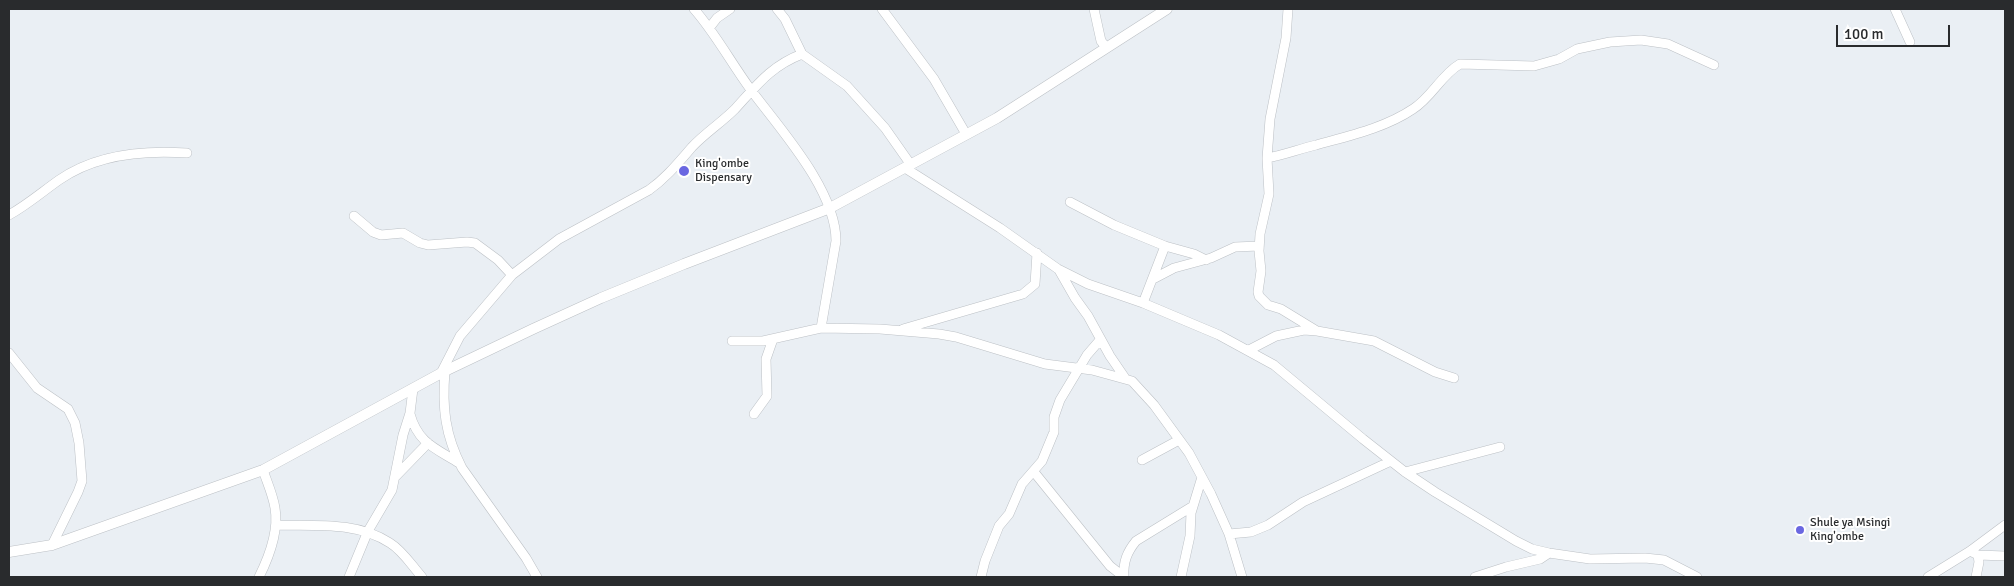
<!DOCTYPE html>
<html>
<head>
<meta charset="utf-8">
<style>
	body { margin:0 }
	#map { position:relative; width:2014px; height:586px; overflow:hidden; background:#eaeff4; font-family:Signika,sans-serif }
	canvas { display:block }
	.frame { position:absolute; inset:0; border:10px solid #292b2d; pointer-events:none }
	.scale { position:absolute; left:1836px; top:25px; width:114px; height:22px; box-sizing:border-box; border:2px solid #292b2d; border-top:0; padding-left:6px; font-size:15px; line-height:18px; white-space:nowrap; color:#292b2d; -webkit-text-stroke:4px #fff; paint-order:stroke }
</style>
</head>
<body>
<div id="map">
<canvas width="2014" height="586"></canvas>
<div class="frame"></div>
<div class="scale">100 m</div>
</div>
<script>
const g = document.querySelector('canvas').getContext('2d');
g.lineJoin = 'round';
function trace(path, color, width, dash) { g.strokeStyle = color; g.lineWidth = width; g.lineCap = dash ? 'butt' : 'round'; g.setLineDash(dash || []); g.stroke(path); }
function write(font, color, halo, rows, align = 'center') {
  g.font = font + ' Signika,sans-serif'; g.lineWidth = 4; g.setLineDash([]); g.textBaseline = 'middle'; g.strokeStyle = halo; g.fillStyle = color; for (const [text, x, y, turn = 0] of rows) {
    g.save(); g.translate(x, y); g.rotate((+turn || 0) * Math.PI / 180); g.textAlign = isNaN(turn) ? turn : align; if (halo) g.strokeText(text, 0, 0); g.fillText(text, 0, 0); g.restore();
  }
}
const minor = new Path2D(`
	M 694,9 C 716,34 731,63 751,90 C 780,129 836,190 836,241 L 821,328
	M 777,9 L 785,19 L 802,54 L 847,86 L 885,128 L 911,165
	M 882,9 L 934,79 L 966,134
	M 1094,9 L 1101,41 L 1106,47
	M 1288,9 L 1286,38 L 1270,119 L 1267,158 L 1269,194 L 1260,234 L 1259,251 L 1261,271 L 1258,292 L 1259,296 L 1268,305 L 1281,309 L 1317,331
	M 1895,9 L 1910,42
	M 710,27 L 717,18 L 730,9
	M 1267,158 C 1284,155 1299,149 1316,145 C 1348,136 1385,128 1413,109 C 1432,97 1441,75 1460,64 L 1534,66 L 1559,59 L 1577,49 L 1610,42 L 1641,40 L 1668,44 L 1714,65
	M 905,168 L 1000,228 L 1058,269 L 1088,284 L 1143,303 L 1219,335 L 1274,365 L 1363,439 L 1405,472 L 1435,492 L 1516,541 L 1532,549 L 1549,553 L 1590,559 L 1645,558 L 1664,560 L 1697,577
	M 1070,202 L 1114,225 L 1165,246 L 1194,254 L 1206,260
	M 9,215 C 27,205 42,192 59,180 C 96,154 143,150 187,153
	M 354,216 L 373,232 L 381,235 L 403,233 L 420,243 L 428,245 L 467,242 L 475,243 L 498,260 L 512,275
	M 1059,270 L 1075,298 L 1088,316 L 1110,356 L 1125,378
	M 1153,279 L 1174,268 L 1211,258 L 1235,247 L 1259,246
	M 1143,303 L 1165,246
	M 903,329 L 1023,294 L 1035,284 L 1037,253
	M 732,341 L 763,341 L 821,328 L 880,329 L 939,334 L 956,337 L 1045,364 L 1092,370 L 1132,381 L 1154,405 L 1189,453 L 1211,494 L 1229,534 L 1242,577
	M 1249,350 L 1276,336 L 1304,330 L 1317,331 L 1374,341 L 1435,372 L 1454,378
	M 9,353 L 37,388 L 68,409 L 75,423 L 79,443 L 82,481 L 78,492 L 52,545
	M 445,371 C 442,408 445,435 462,468 L 526,558 L 537,577
	M 440,375 L 460,336 L 512,275 L 559,239 L 649,190 C 666,178 678,163 692,147 C 705,133 721,123 735,109 C 757,85 771,66 802,54
	M 410,414 C 418,443 435,448 459,463
	M 754,414 L 767,396 L 766,359 L 773,339
	M 1142,460 L 1179,440
	M 1034,472 L 1110,566 L 1124,577
	M 1405,472 L 1500,447
	M 395,477 L 428,443
	M 276,525 C 314,526 356,521 390,543 C 403,551 412,566 422,577
	M 1229,534 L 1251,532 L 1268,525 L 1303,502 L 1391,461
	M 1970,551 L 1978,555 L 2005,556
	M 259,577 C 269,557 279,531 275,508 C 273,495 267,482 263,470
	M 349,577 L 368,531 L 392,490 L 403,435 L 410,413 L 413,389
	M 981,577 L 985,561 L 999,526 L 1009,514 L 1022,484 L 1042,461 L 1054,432 L 1054,417 L 1060,400 L 1087,355 L 1100,340
	M 1124,577 C 1123,562 1127,552 1136,541 L 1193,506
	M 1181,577 L 1190,536 L 1191,513 L 1202,477
	M 1475,577 L 1506,567 L 1540,559 L 1549,553
	M 1928,577 L 1970,551 L 2005,525
	M 1976,577 L 1979,562 L 1978,555`);
const tertiary = new Path2D(`
	M 9,552 L 52,545 L 263,470 L 445,371 L 533,329 L 601,298 L 684,264 L 830,208 L 997,118 L 1167,9`);
trace(minor, '#bcc0c5', 10);
trace(tertiary, '#bcc0c5', 11);
trace(minor, '#fff', 9);
trace(tertiary, '#fff', 10);
for (const [x, y, r, color] of [
	[684,171,6,"#6a67e1"],
	[1800,530,5,"#6a67e1"]
]) { const dot = new Path2D(); dot.arc(x, y, r, 0, 2 * Math.PI); g.fillStyle = color; g.fill(dot); trace(dot, '#fff', 2); }
write('12px', '#292b2d', '#fff', [
	["King'ombe",695,164],
	["Dispensary",695,178],
	["Shule ya Msingi",1810,523],
	["King'ombe",1810,537]
], 'left');
</script>
</body>
</html>
